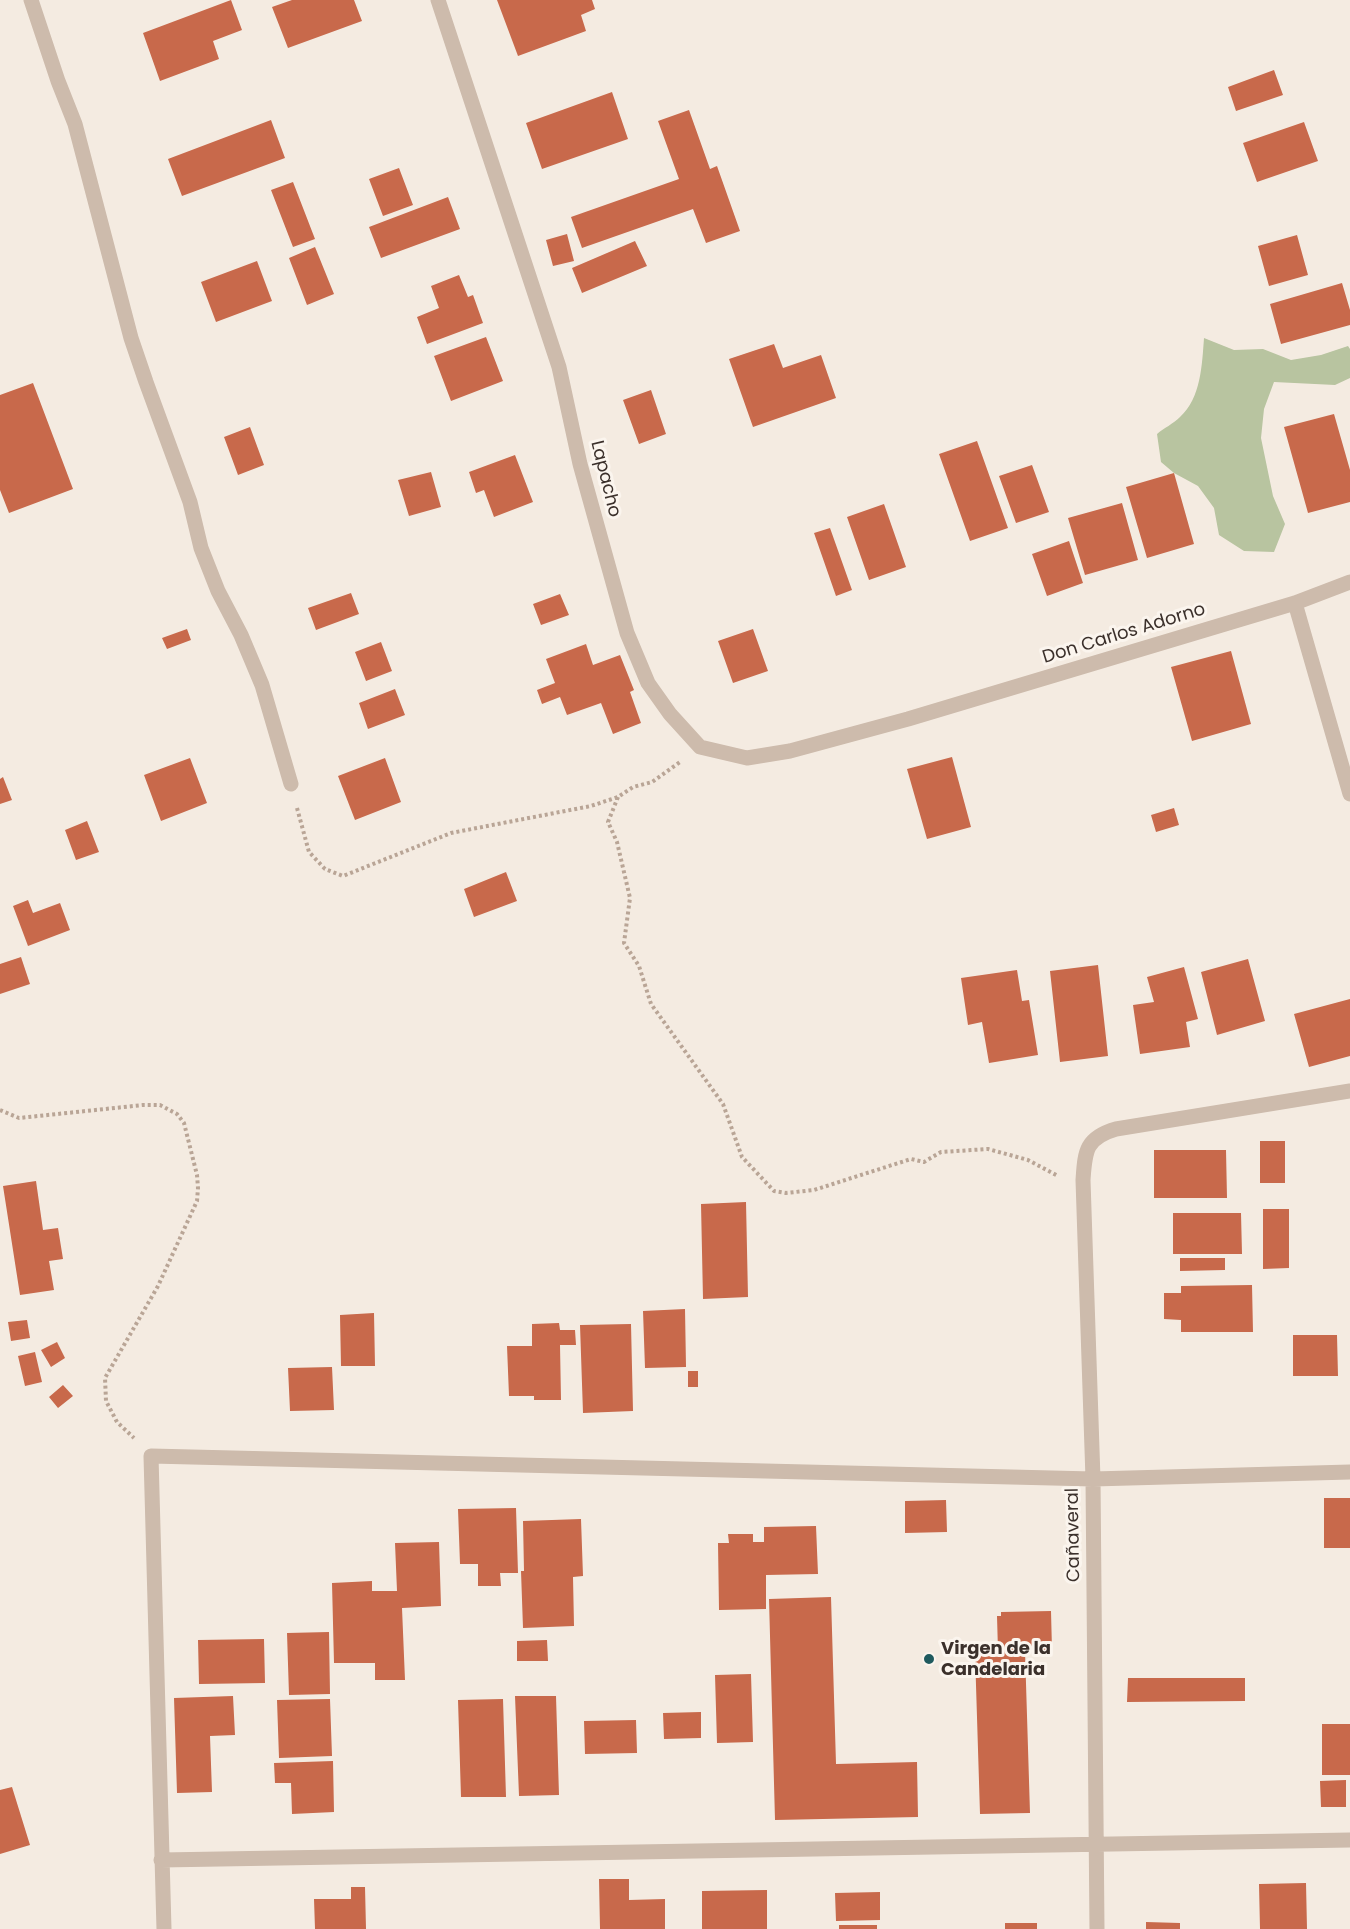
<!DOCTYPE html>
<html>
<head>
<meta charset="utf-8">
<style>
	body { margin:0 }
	canvas { display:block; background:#f4ebe1 }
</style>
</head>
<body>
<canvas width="1350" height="1929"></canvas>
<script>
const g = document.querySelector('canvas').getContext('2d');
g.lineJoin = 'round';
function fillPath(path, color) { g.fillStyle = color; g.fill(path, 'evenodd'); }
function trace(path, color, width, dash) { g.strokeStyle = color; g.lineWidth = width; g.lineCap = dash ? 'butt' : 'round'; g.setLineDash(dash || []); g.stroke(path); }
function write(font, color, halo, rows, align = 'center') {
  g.font = font + ' Poppins,sans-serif'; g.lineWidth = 6; g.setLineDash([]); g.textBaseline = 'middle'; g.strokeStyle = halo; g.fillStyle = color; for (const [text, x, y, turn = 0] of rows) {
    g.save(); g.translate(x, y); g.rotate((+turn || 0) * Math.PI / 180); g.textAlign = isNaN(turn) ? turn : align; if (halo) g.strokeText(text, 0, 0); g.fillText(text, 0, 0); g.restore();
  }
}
fillPath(new Path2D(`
	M 1204,338 L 1234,350 L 1263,349 L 1291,360 L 1321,355 L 1348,346 L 1350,349 L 1350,378 L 1335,385 L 1274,382 L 1264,409 L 1261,438 L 1273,496 L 1285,524 L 1274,552 L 1244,551 L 1219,535 L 1214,508 L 1198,486 L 1174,473 L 1161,462 L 1157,434 C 1164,428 1173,424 1180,417 C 1201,398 1202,365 1204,338 Z`), '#b8c4a0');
fillPath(new Path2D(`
	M 231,0 L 242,30 L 213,41 L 219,59 L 160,81 L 143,33 Z
	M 292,0 L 354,0 L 362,21 L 288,48 L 272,7 Z
	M 497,0 L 592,0 L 595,9 L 581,15 L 586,31 L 518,56 Z
	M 1274,70 L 1283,95 L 1236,111 L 1228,87 Z
	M 612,92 L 628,139 L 542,169 L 526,123 Z
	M 689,110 L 710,169 L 717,166 L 740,231 L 706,243 L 693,209 L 582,248 L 571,217 L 679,179 L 658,121 Z
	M 271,120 L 285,158 L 182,196 L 168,159 Z
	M 1304,122 L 1318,161 L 1257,182 L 1243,143 Z
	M 399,168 L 413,205 L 383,216 L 369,179 Z
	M 293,182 L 315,239 L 293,247 L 271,190 Z
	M 448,197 L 460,229 L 381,258 L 369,227 Z
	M 567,234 L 574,261 L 553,266 L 546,240 Z
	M 1297,235 L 1308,275 L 1269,286 L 1258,246 Z
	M 635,241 L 647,266 L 582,293 L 572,268 Z
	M 315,247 L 334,294 L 307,305 L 289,258 Z
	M 257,261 L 272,301 L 216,322 L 201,282 Z
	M 459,275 L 468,297 L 473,295 L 483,323 L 427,344 L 417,317 L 439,308 L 431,286 Z
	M 1342,283 L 1350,310 L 1350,325 L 1281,344 L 1270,304 Z
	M 486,337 L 503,381 L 451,401 L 434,356 Z
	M 774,344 L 783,368 L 821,355 L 836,398 L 753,427 L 729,359 Z
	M 33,383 L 73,489 L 9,513 L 0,490 L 0,395 Z
	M 651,390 L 666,434 L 639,444 L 623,400 Z
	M 1334,414 L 1350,470 L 1350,502 L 1308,513 L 1284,427 Z
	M 250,427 L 264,465 L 238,475 L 224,437 Z
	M 977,441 L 1008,528 L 970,541 L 939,454 Z
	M 515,455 L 533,502 L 494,517 L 484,490 L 476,493 L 469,472 Z
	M 1032,465 L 1049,512 L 1016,523 L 999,476 Z
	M 431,472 L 441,507 L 409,516 L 398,480 Z
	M 1174,473 L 1194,544 L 1147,558 L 1126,487 Z
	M 1122,503 L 1138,560 L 1085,575 L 1068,518 Z
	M 884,504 L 906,567 L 869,580 L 847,517 Z
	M 830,528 L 852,590 L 836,596 L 814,533 Z
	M 1069,541 L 1083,583 L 1047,596 L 1032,554 Z
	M 351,593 L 359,614 L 316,630 L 308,608 Z
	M 560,594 L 569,615 L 541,625 L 533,604 Z
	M 187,629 L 191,640 L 167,649 L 162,638 Z
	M 753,629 L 768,671 L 733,683 L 718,641 Z
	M 381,642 L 392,671 L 366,681 L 355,652 Z
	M 586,644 L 593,665 L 620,655 L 634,690 L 630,692 L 641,723 L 613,734 L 601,703 L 567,715 L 560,697 L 542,704 L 537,690 L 555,683 L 546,659 Z
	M 1231,651 L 1251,724 L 1192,741 L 1171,667 Z
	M 395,689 L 405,715 L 368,729 L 359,703 Z
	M 952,757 L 971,827 L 927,839 L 907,769 Z
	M 190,758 L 207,803 L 161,821 L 144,775 Z
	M 385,758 L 401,802 L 355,820 L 338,776 Z
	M 3,777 L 12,800 L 0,804 L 0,779 Z
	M 1174,808 L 1179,825 L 1156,832 L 1151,815 Z
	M 87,821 L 99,852 L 76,860 L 65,830 Z
	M 506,872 L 517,901 L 474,917 L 464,889 Z
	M 28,900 L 33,913 L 60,903 L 70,930 L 28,946 L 13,906 Z
	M 21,957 L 30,984 L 0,994 L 0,964 Z
	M 1248,959 L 1265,1021 L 1217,1035 L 1201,972 Z
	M 1098,965 L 1108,1056 L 1060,1062 L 1050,971 Z
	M 1184,967 L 1198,1019 L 1186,1022 L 1190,1047 L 1140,1054 L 1133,1005 L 1154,1002 L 1147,977 Z
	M 1017,970 L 1022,1001 L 1029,1000 L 1038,1055 L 989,1063 L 982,1022 L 968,1025 L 961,978 Z
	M 1350,999 L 1350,1056 L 1309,1067 L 1294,1014 Z
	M 1260,1141 L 1285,1141 L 1285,1183 L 1260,1183 Z
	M 1154,1150 L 1226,1150 L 1227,1198 L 1154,1198 Z
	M 36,1181 L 43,1230 L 58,1228 L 63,1259 L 49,1261 L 54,1290 L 20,1295 L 3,1186 Z
	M 746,1202 L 748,1297 L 703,1299 L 701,1204 Z
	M 1263,1209 L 1289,1209 L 1289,1268 L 1263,1269 Z
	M 1173,1213 L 1241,1213 L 1242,1254 L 1173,1254 Z
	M 1180,1258 L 1225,1258 L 1225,1270 L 1180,1271 Z
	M 1252,1285 L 1253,1332 L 1181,1332 L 1181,1320 L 1164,1319 L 1164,1293 L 1181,1293 L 1181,1286 Z
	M 685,1309 L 686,1367 L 645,1368 L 643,1311 Z
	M 374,1313 L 375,1366 L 341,1366 L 340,1315 Z
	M 27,1320 L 30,1338 L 11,1341 L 8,1322 Z
	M 559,1323 L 560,1330 L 575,1330 L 576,1345 L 560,1345 L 561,1400 L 534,1400 L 534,1396 L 509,1396 L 507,1346 L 532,1346 L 532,1324 Z
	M 631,1324 L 633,1411 L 583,1413 L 580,1325 Z
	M 1293,1335 L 1337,1335 L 1338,1376 L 1293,1376 Z
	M 57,1342 L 65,1358 L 51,1367 L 41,1350 Z
	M 35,1352 L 42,1382 L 25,1386 L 18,1356 Z
	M 332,1367 L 334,1410 L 290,1411 L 288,1368 Z
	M 688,1371 L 698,1371 L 698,1387 L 688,1387 Z
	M 63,1385 L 73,1396 L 58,1408 L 49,1397 Z
	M 1324,1498 L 1350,1498 L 1350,1548 L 1324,1548 Z
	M 946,1500 L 947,1532 L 905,1533 L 905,1501 Z
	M 516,1508 L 518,1573 L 500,1573 L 501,1586 L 478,1586 L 478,1564 L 460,1564 L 458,1509 Z
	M 581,1519 L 583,1576 L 573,1577 L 574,1626 L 523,1628 L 521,1571 L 524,1571 L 523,1521 Z
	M 816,1526 L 818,1574 L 766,1575 L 766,1609 L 719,1610 L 718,1543 L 729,1543 L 728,1534 L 753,1534 L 753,1542 L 764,1542 L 764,1527 Z
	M 439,1542 L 441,1606 L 402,1608 L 405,1680 L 375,1680 L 375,1663 L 334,1663 L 332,1583 L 372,1581 L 372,1591 L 397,1591 L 395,1543 Z
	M 831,1597 L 836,1764 L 917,1762 L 918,1817 L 775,1820 L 769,1599 Z
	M 1051,1611 L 1052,1650 L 1025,1651 L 1030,1813 L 980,1814 L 975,1653 L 975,1651 L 998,1651 L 997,1616 L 1001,1616 L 1001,1612 Z
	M 329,1632 L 330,1694 L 289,1695 L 287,1633 Z
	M 264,1639 L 265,1683 L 199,1684 L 198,1640 Z
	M 547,1640 L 548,1661 L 517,1661 L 517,1641 Z
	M 751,1674 L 753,1742 L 717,1743 L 715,1675 Z
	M 1128,1678 L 1245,1678 L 1245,1701 L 1127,1702 Z
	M 233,1696 L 235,1735 L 210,1736 L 212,1792 L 177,1793 L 174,1698 Z
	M 515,1696 L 556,1696 L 559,1795 L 519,1796 Z
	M 330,1699 L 332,1756 L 279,1758 L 277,1700 Z
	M 503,1699 L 506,1797 L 461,1797 L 458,1700 Z
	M 701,1712 L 701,1738 L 664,1739 L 663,1713 Z
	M 636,1720 L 637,1753 L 585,1754 L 584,1721 Z
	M 1322,1724 L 1350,1724 L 1350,1775 L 1322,1775 Z
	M 333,1761 L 334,1812 L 292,1814 L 291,1783 L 275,1783 L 274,1763 Z
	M 1346,1780 L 1346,1807 L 1321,1807 L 1320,1781 Z
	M 12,1787 L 30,1845 L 0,1854 L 0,1790 Z
	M 599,1879 L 629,1879 L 629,1900 L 665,1899 L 665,1929 L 600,1929 Z
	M 1306,1883 L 1307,1929 L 1260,1929 L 1259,1884 Z
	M 351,1887 L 365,1887 L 366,1929 L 315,1929 L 314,1899 L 351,1899 Z
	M 767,1890 L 767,1929 L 702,1929 L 702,1891 Z
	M 880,1892 L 880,1920 L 836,1921 L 835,1893 Z
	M 1146,1922 L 1180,1923 L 1180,1929 L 1146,1929 Z
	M 1005,1923 L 1037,1923 L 1037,1929 L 1005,1929 Z
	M 839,1925 L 877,1925 L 877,1929 L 839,1929 Z`), '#c8694b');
trace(new Path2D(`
	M 618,797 L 608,822 L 617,842 L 630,898 L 624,943 L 639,966 L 651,1004 L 723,1104 L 742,1157 L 774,1191 L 786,1193 L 814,1190 L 911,1159 L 924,1162 L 941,1152 L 988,1149 L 1028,1160 L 1058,1176
	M 297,808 L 309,852 L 325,869 L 343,876 L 451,833 L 591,806 L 618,797 L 633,787 L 652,782 L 680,762
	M 0,1110 L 19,1118 L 143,1105 L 160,1105 L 177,1114 L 184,1123 L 197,1175 L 198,1188 L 197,1201 L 158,1286 L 105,1378 L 106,1401 L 117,1422 L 134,1438`), '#b9a596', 4, [3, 3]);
trace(new Path2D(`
	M 31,0 L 58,81 L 75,124 L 131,338 L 146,382 L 190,502 L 201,548 L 218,591 L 241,635 L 262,685 L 291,784
	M 438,0 L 559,367 L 580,464 L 627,633 L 648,683 L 670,714 L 700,747 L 747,758 L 790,751 L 908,719 L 1295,603 L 1350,582
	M 1295,603 L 1350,794
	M 161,1860 L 1350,1840
	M 164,1929 L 151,1456 L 1093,1479 L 1350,1472
	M 1097,1929 L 1093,1479 L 1083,1180 C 1085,1152 1085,1138 1116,1129 L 1350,1091`), '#cdbbac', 15);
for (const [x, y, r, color] of [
	[929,1659,6,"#1f5a5e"]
]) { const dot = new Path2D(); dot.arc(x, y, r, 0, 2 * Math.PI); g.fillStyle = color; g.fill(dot); trace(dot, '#fbf5ee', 2); }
write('18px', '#3b302b', '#fbf5ee', [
	["Lapacho",605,479,76],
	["Don Carlos Adorno",1124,634,-17],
	["Cañaveral",1074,1535,-91]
]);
write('bold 18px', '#3b302b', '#fbf5ee', [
	["Virgen de la",941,1649],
	["Candelaria",941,1670]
], 'left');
</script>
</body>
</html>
